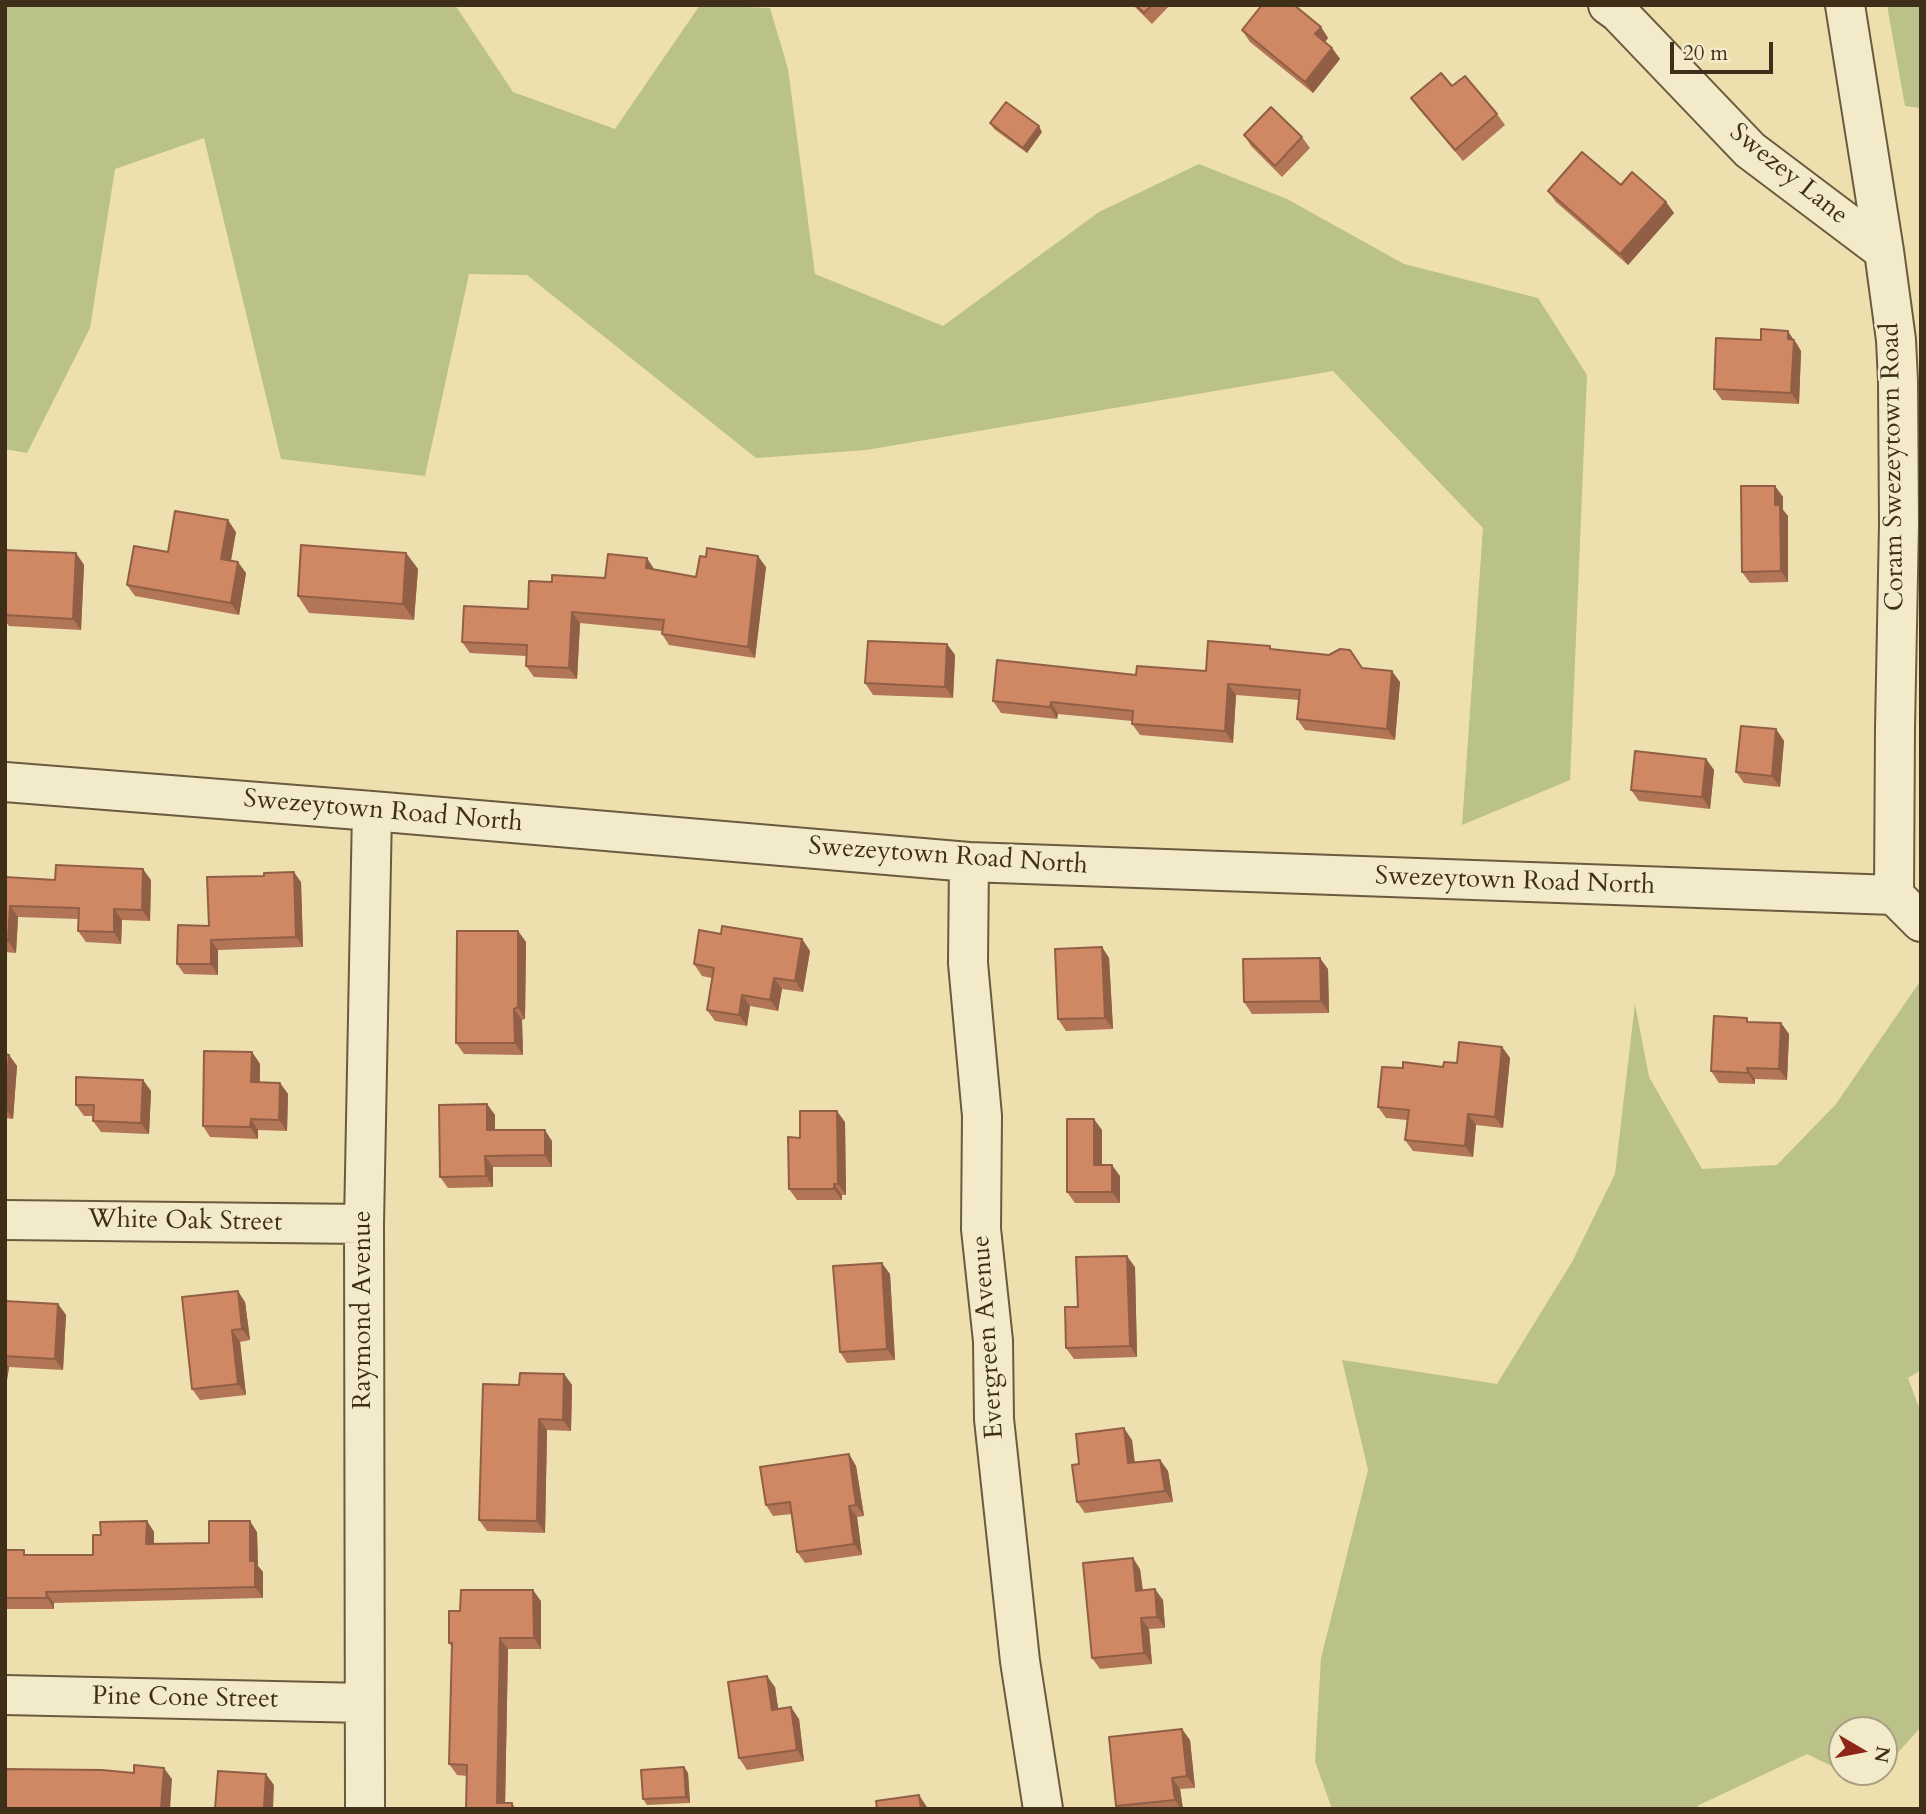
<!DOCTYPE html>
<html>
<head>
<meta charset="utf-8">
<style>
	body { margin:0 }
	#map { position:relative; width:1926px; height:1814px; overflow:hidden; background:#eddfae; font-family:Cardo,serif }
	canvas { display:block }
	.frame { position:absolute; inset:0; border:7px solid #3f2f18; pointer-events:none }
	.north { position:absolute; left:1828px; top:1716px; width:70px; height:70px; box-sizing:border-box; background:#f3eaca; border:2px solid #ab9f83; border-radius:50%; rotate:100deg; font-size:19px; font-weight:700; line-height:28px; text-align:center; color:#3f2f18 }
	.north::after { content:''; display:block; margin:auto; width:24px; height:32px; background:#8f2418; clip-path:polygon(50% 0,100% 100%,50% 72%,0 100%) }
	.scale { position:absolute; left:1670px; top:42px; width:103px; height:32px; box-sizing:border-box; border:4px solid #3f2f18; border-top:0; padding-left:9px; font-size:21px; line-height:24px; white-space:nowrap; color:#3f2f18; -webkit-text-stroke:5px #f3eaca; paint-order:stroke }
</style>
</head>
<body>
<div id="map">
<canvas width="1926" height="1814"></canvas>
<div class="frame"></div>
<div class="north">N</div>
<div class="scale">20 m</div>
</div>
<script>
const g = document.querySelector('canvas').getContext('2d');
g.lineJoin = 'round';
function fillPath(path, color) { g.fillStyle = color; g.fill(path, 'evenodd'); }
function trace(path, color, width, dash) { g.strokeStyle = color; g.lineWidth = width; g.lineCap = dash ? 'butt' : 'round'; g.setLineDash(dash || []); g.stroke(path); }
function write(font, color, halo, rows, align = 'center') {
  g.font = font + ' Cardo,serif'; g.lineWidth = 5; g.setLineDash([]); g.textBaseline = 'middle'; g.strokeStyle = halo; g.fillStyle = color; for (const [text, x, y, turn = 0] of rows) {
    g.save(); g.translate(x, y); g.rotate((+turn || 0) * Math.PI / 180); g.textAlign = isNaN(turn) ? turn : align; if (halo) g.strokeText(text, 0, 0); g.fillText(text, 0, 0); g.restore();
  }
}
fillPath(new Path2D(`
	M 5,5 L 455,5 L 513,92 L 615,129 L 700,5 L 770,8 L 788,69 L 815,274 L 943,326 L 1099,212 L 1199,164 L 1287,199 L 1404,264 L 1538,298 L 1587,375 L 1570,780 L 1462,825 L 1483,528 L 1333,371 L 866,450 L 756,458 L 527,275 L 469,274 L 425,476 L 281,459 L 204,138 L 115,169 L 90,328 L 27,453 L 5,449 Z
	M 1887,5 L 1921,5 L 1921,108 L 1905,106 Z
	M 1921,980 L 1921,1370 L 1908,1378 L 1921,1413 L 1921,1727 L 1884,1768 L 1884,1730 L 1842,1730 L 1842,1771 L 1807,1754 L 1697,1806 L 1699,1809 L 1332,1809 L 1315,1761 L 1321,1658 L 1368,1470 L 1342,1360 L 1497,1384 L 1572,1262 L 1615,1174 L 1635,1004 L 1649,1077 L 1702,1169 L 1777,1165 L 1836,1104 Z
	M 1844,1772 L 1880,1772 L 1869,1784 Z`), '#bac189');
const minor = new Path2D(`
	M 1608,5 L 1619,13 L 1750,150 L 1884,251
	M 1845,5 L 1884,251 L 1896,340 L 1898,381 L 1899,524 L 1895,728 L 1894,895 L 1921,922
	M 5,782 L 372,811 L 969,862 L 1894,895
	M 969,862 L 968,963 L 982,1116 L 981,1229 L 993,1341 L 994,1419 L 1020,1661 L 1043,1809
	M 5,1220 L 364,1224
	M 5,1695 L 364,1703
	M 365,1809 L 364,1224 L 372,811`);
trace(minor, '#6a5b3e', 42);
trace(minor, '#f3eaca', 38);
fillPath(new Path2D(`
	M 1133,5 L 1170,5 L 1152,24 Z
	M 1321,27 L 1328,38 L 1325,42 L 1332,48 L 1340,59 L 1313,93 L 1250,42 L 1242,30 Z
	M 1452,86 L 1497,114 L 1505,125 L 1463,161 L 1419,109 L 1411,98 Z
	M 990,123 L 1042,132 L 1027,153 L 994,129 Z
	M 1244,135 L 1302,137 L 1310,148 L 1282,177 L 1251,146 Z
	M 1621,185 L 1666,202 L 1674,213 L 1628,265 L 1556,202 L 1548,191 Z
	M 1761,340 L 1796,342 L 1801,351 L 1799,404 L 1722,400 L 1714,389 Z
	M 1775,486 L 1783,497 L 1783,510 L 1788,516 L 1788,582 L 1750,583 L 1742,572 Z
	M 236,532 L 231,561 L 246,573 L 239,615 L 135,596 L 127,585 L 168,552 Z
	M 5,550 L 76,553 L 84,565 L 81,630 L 9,626 L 5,621 Z
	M 406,553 L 418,569 L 414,620 L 309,613 L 298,596 Z
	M 766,567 L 755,658 L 669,645 L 662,634 L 662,631 L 580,623 L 577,679 L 534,677 L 526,666 L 526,656 L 470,653 L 462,642 L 528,609 L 605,578 L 654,569 L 696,577 Z
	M 947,644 L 955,655 L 953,698 L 873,695 L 865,683 Z
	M 1272,649 L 1362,668 L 1400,682 L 1395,740 L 1305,730 L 1297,719 L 1299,700 L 1236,695 L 1233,743 L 1140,735 L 1132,724 L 1132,721 L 1058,714 L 1057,719 L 1001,713 L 993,701 L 1136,675 L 1206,671 Z
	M 1776,729 L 1784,741 L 1780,787 L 1744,783 L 1736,772 Z
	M 1706,759 L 1714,770 L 1710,809 L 1639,801 L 1631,790 Z
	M 5,877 L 55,880 L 151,880 L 150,921 L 122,920 L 121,944 L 86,942 L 78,931 L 78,919 L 18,917 L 16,953 L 5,952 Z
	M 301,882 L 303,947 L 218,950 L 218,975 L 184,974 L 177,964 L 209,926 Z
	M 518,931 L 526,942 L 525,1019 L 522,1020 L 523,1055 L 464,1054 L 456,1043 Z
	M 721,934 L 802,939 L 810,951 L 803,992 L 782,989 L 778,1011 L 750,1006 L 747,1026 L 715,1021 L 707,1010 L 712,978 L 702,976 L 694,964 Z
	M 1102,947 L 1109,958 L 1113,1029 L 1066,1031 L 1058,1019 Z
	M 1328,969 L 1329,1013 L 1252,1014 L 1244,1002 Z
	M 1750,1022 L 1781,1023 L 1789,1034 L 1787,1080 L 1755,1079 L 1755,1084 L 1719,1083 L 1711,1071 Z
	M 1502,1047 L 1510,1058 L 1503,1128 L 1476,1125 L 1473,1157 L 1413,1151 L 1405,1140 L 1407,1120 L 1386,1118 L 1378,1107 L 1403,1068 L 1443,1067 L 1457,1063 Z
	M 252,1052 L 260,1064 L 260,1082 L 280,1083 L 288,1094 L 287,1131 L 258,1130 L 258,1139 L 210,1137 L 203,1126 Z
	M 5,1054 L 9,1055 L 17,1066 L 13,1119 L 5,1118 Z
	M 143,1080 L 151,1091 L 149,1134 L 101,1132 L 93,1121 L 93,1116 L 84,1116 L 76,1105 Z
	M 487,1104 L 495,1115 L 495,1130 L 552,1141 L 552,1167 L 493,1167 L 493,1187 L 448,1188 L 440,1177 Z
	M 845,1122 L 846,1195 L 842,1195 L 842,1200 L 797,1200 L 789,1189 Z
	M 1102,1130 L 1102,1165 L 1120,1176 L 1120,1203 L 1075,1203 L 1067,1192 Z
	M 1135,1267 L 1137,1357 L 1074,1359 L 1066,1348 L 1078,1307 Z
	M 890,1274 L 895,1360 L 847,1363 L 840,1352 Z
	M 5,1301 L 58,1304 L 66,1315 L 63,1370 L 9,1367 L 7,1380 L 5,1380 Z
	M 245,1302 L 250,1340 L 240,1342 L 246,1395 L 200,1400 L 192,1389 Z
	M 564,1374 L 572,1385 L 571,1431 L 547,1430 L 545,1533 L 487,1531 L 479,1520 L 519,1385 Z
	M 1132,1440 L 1135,1463 L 1160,1460 L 1168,1471 L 1173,1502 L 1085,1513 L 1077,1502 L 1079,1464 Z
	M 849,1454 L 856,1466 L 864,1516 L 857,1517 L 862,1555 L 805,1563 L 797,1552 L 792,1514 L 773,1516 L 766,1505 Z
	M 147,1521 L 154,1532 L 154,1544 L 209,1543 L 257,1532 L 258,1566 L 263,1572 L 263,1598 L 54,1603 L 54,1609 L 5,1609 L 5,1550 L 28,1555 L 93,1555 L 101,1535 Z
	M 1140,1569 L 1143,1590 L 1163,1600 L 1165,1628 L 1149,1629 L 1152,1664 L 1100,1669 L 1092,1658 Z
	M 541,1601 L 541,1649 L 508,1649 L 505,1803 L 512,1803 L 516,1809 L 466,1809 L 467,1776 L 457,1775 L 449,1764 L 452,1647 L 449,1643 L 460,1611 Z
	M 775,1687 L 778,1709 L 799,1719 L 804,1761 L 747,1770 L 739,1758 Z
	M 1190,1740 L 1195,1788 L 1180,1789 L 1183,1809 L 1118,1809 L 1116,1806 Z
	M 684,1767 L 688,1773 L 690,1803 L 647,1805 L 643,1799 Z`), '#b27555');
fillPath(new Path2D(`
	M 1321,27 L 1328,38 L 1323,45 L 1315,34 Z
	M 1332,48 L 1340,59 L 1313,93 L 1305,82 Z
	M 1039,126 L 1042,132 L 1027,153 L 1023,148 Z
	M 1666,202 L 1674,213 L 1628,265 L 1620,254 Z
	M 1788,331 L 1801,351 L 1799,404 L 1791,393 Z
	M 1775,486 L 1783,497 L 1783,510 L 1788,516 L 1788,582 L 1781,571 L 1775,505 Z
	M 228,520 L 236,532 L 229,570 L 221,559 Z
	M 76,553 L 84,565 L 81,630 L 73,619 Z
	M 406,553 L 418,569 L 414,620 L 403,604 Z
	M 758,556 L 766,567 L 755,658 L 748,647 Z
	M 647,558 L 654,569 L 646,568 Z
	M 238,562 L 246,573 L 239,615 L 231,603 Z
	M 572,612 L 580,623 L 577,679 L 569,668 Z
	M 947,644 L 955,655 L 953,698 L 945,687 Z
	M 1392,671 L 1400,682 L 1395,740 L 1387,729 Z
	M 1228,684 L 1236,695 L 1233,743 L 1225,731 Z
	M 1051,702 L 1058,714 L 1057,719 L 1050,707 Z
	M 1776,729 L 1784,741 L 1780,787 L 1772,776 Z
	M 1706,759 L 1714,770 L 1710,809 L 1702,797 Z
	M 143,869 L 151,880 L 150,921 L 142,910 Z
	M 294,872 L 301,882 L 303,947 L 296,937 Z
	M 10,906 L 18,917 L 16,953 L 8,941 Z
	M 114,909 L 122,920 L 121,944 L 114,932 Z
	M 518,931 L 526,942 L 525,1019 L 518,1007 Z
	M 802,939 L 810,951 L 803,992 L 795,981 Z
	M 211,940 L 218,950 L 218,975 L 211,964 Z
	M 1102,947 L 1109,958 L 1113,1029 L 1105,1018 Z
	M 1320,958 L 1328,969 L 1329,1013 L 1321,1001 Z
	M 774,978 L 782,989 L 778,1011 L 770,1000 Z
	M 742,995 L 750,1006 L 747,1026 L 739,1015 Z
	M 514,1009 L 522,1020 L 523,1055 L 515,1043 Z
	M 1781,1023 L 1789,1034 L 1787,1080 L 1779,1069 Z
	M 1502,1047 L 1510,1058 L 1503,1128 L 1495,1117 Z
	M 252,1052 L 260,1064 L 259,1093 L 251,1082 Z
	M 9,1055 L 17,1066 L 13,1119 L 5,1108 Z
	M 1747,1068 L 1755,1079 L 1755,1084 L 1748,1073 Z
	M 143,1080 L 151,1091 L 149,1134 L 141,1123 Z
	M 280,1083 L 288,1094 L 287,1131 L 279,1120 Z
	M 487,1104 L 495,1115 L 495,1141 L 487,1130 Z
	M 837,1111 L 845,1122 L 846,1195 L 838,1184 Z
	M 1468,1114 L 1476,1125 L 1473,1157 L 1465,1146 Z
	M 251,1119 L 258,1130 L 258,1139 L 250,1127 Z
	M 1094,1119 L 1102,1130 L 1102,1176 L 1094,1165 Z
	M 545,1130 L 552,1141 L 552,1167 L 545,1155 Z
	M 485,1156 L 493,1167 L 493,1187 L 486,1176 Z
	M 1112,1165 L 1120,1176 L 1120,1203 L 1112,1192 Z
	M 834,1184 L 842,1195 L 842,1200 L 834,1189 Z
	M 1127,1256 L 1135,1267 L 1137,1357 L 1130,1346 Z
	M 882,1263 L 890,1274 L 895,1360 L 887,1349 Z
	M 238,1291 L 245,1302 L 250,1340 L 242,1329 Z
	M 58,1304 L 66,1315 L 63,1370 L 55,1359 Z
	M 232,1330 L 240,1342 L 246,1395 L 238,1384 Z
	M 5,1363 L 9,1367 L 7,1380 L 5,1377 Z
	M 564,1374 L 572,1385 L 571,1431 L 563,1420 Z
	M 539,1419 L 547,1430 L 545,1533 L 537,1521 Z
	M 1124,1428 L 1132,1440 L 1136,1475 L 1128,1463 Z
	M 849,1454 L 856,1466 L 864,1516 L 856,1505 Z
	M 1160,1460 L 1168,1471 L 1173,1502 L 1165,1491 Z
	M 849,1506 L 857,1517 L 862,1555 L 854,1544 Z
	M 147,1521 L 154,1532 L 154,1555 L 146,1544 Z
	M 250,1521 L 257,1532 L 258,1566 L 263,1572 L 263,1598 L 255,1587 L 250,1561 Z
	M 1133,1558 L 1140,1569 L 1144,1602 L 1136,1591 Z
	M 1155,1589 L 1163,1600 L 1165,1628 L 1157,1617 Z
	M 533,1590 L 541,1601 L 541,1649 L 534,1638 Z
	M 46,1592 L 54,1603 L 54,1609 L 47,1598 Z
	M 1141,1618 L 1149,1629 L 1152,1664 L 1144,1653 Z
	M 500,1638 L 508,1649 L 505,1809 L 497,1803 Z
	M 767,1676 L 775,1687 L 780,1721 L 772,1710 Z
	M 791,1707 L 799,1719 L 804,1761 L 797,1750 Z
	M 1182,1729 L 1190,1740 L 1195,1788 L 1187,1776 Z
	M 684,1767 L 688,1773 L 690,1803 L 686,1797 Z
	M 164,1768 L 172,1779 L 170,1809 L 161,1809 Z
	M 266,1774 L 274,1785 L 273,1809 L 264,1809 Z
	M 1172,1778 L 1180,1789 L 1183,1809 L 1181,1809 L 1175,1800 Z
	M 919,1795 L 927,1807 L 927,1809 L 921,1809 Z`), '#915f45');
const building = new Path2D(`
	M 1136,5 L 1152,5 L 1144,13 Z
	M 1262,5 L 1294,5 L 1321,27 L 1315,34 L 1332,48 L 1305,82 L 1242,30 Z
	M 1441,73 L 1452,86 L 1465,76 L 1497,114 L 1455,150 L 1411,98 Z
	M 1006,102 L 1039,126 L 1023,148 L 990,123 Z
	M 1271,107 L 1302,137 L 1275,166 L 1244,135 Z
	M 1582,152 L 1621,185 L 1632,172 L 1666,202 L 1620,254 L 1548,191 Z
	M 1761,329 L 1788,331 L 1788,339 L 1794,340 L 1791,393 L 1714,389 L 1716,338 L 1761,340 Z
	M 1741,486 L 1775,486 L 1775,505 L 1780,505 L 1781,571 L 1742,572 Z
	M 175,511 L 228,520 L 221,559 L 238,562 L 231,603 L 127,585 L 134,546 L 168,552 Z
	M 301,545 L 406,553 L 403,604 L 298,596 Z
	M 707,548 L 758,556 L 748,647 L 662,634 L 664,620 L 572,612 L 569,668 L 526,666 L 527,645 L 462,642 L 464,606 L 528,609 L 529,581 L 552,582 L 552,575 L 605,578 L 608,554 L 647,558 L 646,568 L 696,577 L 700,556 L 706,557 Z
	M 5,550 L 76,553 L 73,619 L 5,615 Z
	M 868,641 L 947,644 L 945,687 L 865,683 Z
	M 1208,641 L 1270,646 L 1270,649 L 1329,655 L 1340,649 L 1350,650 L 1362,668 L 1392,671 L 1387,729 L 1297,719 L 1300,690 L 1228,684 L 1225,731 L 1132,724 L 1133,711 L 1051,702 L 1050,707 L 993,701 L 997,660 L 1136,675 L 1137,666 L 1206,671 Z
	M 1741,726 L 1776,729 L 1772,776 L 1736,772 Z
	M 1635,751 L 1706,759 L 1702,797 L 1631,790 Z
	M 56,865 L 143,869 L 142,910 L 114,909 L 114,932 L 78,931 L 79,908 L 10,906 L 8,941 L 5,941 L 5,877 L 55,880 Z
	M 294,872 L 296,937 L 211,940 L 211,964 L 177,964 L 178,925 L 209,926 L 207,877 L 264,876 L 264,873 Z
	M 722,926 L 802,939 L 795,981 L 774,978 L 770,1000 L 742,995 L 739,1015 L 707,1010 L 714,968 L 694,964 L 699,930 L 721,934 Z
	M 457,931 L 518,931 L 518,1007 L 514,1009 L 515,1043 L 456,1043 Z
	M 1102,947 L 1105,1018 L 1058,1019 L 1055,949 Z
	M 1320,958 L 1321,1001 L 1244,1002 L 1243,959 Z
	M 1714,1016 L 1747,1018 L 1747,1022 L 1781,1023 L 1779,1069 L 1747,1068 L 1748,1073 L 1711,1071 Z
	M 1459,1042 L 1502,1047 L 1495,1117 L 1468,1114 L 1465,1146 L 1405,1140 L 1409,1110 L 1378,1107 L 1382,1067 L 1403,1068 L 1403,1062 L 1443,1067 L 1444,1062 L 1457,1063 Z
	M 204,1051 L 252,1052 L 251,1082 L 280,1083 L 279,1120 L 251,1119 L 250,1127 L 203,1126 Z
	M 5,1054 L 9,1055 L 5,1107 Z
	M 76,1077 L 143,1080 L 141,1123 L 93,1121 L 94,1105 L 76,1105 Z
	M 487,1104 L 487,1130 L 545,1130 L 545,1155 L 485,1156 L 486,1176 L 440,1177 L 439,1105 Z
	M 800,1111 L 837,1111 L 838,1184 L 834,1184 L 834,1189 L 789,1189 L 788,1137 L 800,1138 Z
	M 1067,1119 L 1094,1119 L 1094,1165 L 1112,1165 L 1112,1192 L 1067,1192 Z
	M 1127,1256 L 1130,1346 L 1066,1348 L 1065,1307 L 1078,1307 L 1076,1257 Z
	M 882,1263 L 887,1349 L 840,1352 L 833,1266 Z
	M 238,1291 L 242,1329 L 232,1330 L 238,1384 L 192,1389 L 182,1297 Z
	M 5,1301 L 58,1304 L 55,1359 L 5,1356 Z
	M 520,1373 L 564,1374 L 563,1420 L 539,1419 L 537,1521 L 479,1520 L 483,1384 L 519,1385 Z
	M 1124,1428 L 1128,1463 L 1160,1460 L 1165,1491 L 1077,1502 L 1072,1465 L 1079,1464 L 1076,1434 Z
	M 849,1454 L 856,1505 L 849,1506 L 854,1544 L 797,1552 L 790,1502 L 766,1505 L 760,1467 Z
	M 147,1521 L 146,1544 L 209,1543 L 209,1521 L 250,1521 L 250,1561 L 255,1561 L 255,1587 L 46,1592 L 47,1598 L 5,1598 L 5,1550 L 24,1550 L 24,1555 L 93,1555 L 93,1535 L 101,1535 L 100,1522 Z
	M 1133,1558 L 1136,1591 L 1155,1589 L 1157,1617 L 1141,1618 L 1144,1653 L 1092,1658 L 1083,1563 Z
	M 461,1590 L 533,1590 L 534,1638 L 500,1638 L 497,1803 L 512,1803 L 512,1809 L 466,1809 L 467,1765 L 449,1764 L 452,1643 L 449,1643 L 449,1611 L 460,1611 Z
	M 767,1676 L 772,1710 L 791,1707 L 797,1750 L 739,1758 L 728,1682 Z
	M 1182,1729 L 1187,1776 L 1172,1778 L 1175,1800 L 1116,1806 L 1109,1737 Z
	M 134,1765 L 164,1768 L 161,1809 L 5,1809 L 5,1769 L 102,1770 L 134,1773 Z
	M 684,1767 L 686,1797 L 643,1799 L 641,1770 Z
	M 218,1771 L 266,1774 L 264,1809 L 215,1809 Z
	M 919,1795 L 921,1809 L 877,1809 L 876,1801 Z`);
fillPath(building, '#cf8863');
trace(building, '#915f45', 2);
write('26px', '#3f2f18', '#f3eaca', [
	["Swezey Lane",1788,175,39],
	["Coram Swezeytown Road",1894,467,-91],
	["Swezeytown Road North",383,812,5],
	["Swezeytown Road North",948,857,4],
	["Swezeytown Road North",1515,882,2],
	["White Oak Street",185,1222,1],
	["Raymond Avenue",364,1310,-90],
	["Evergreen Avenue",989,1337,-94],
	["Pine Cone Street",185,1699,1]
]);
</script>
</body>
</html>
